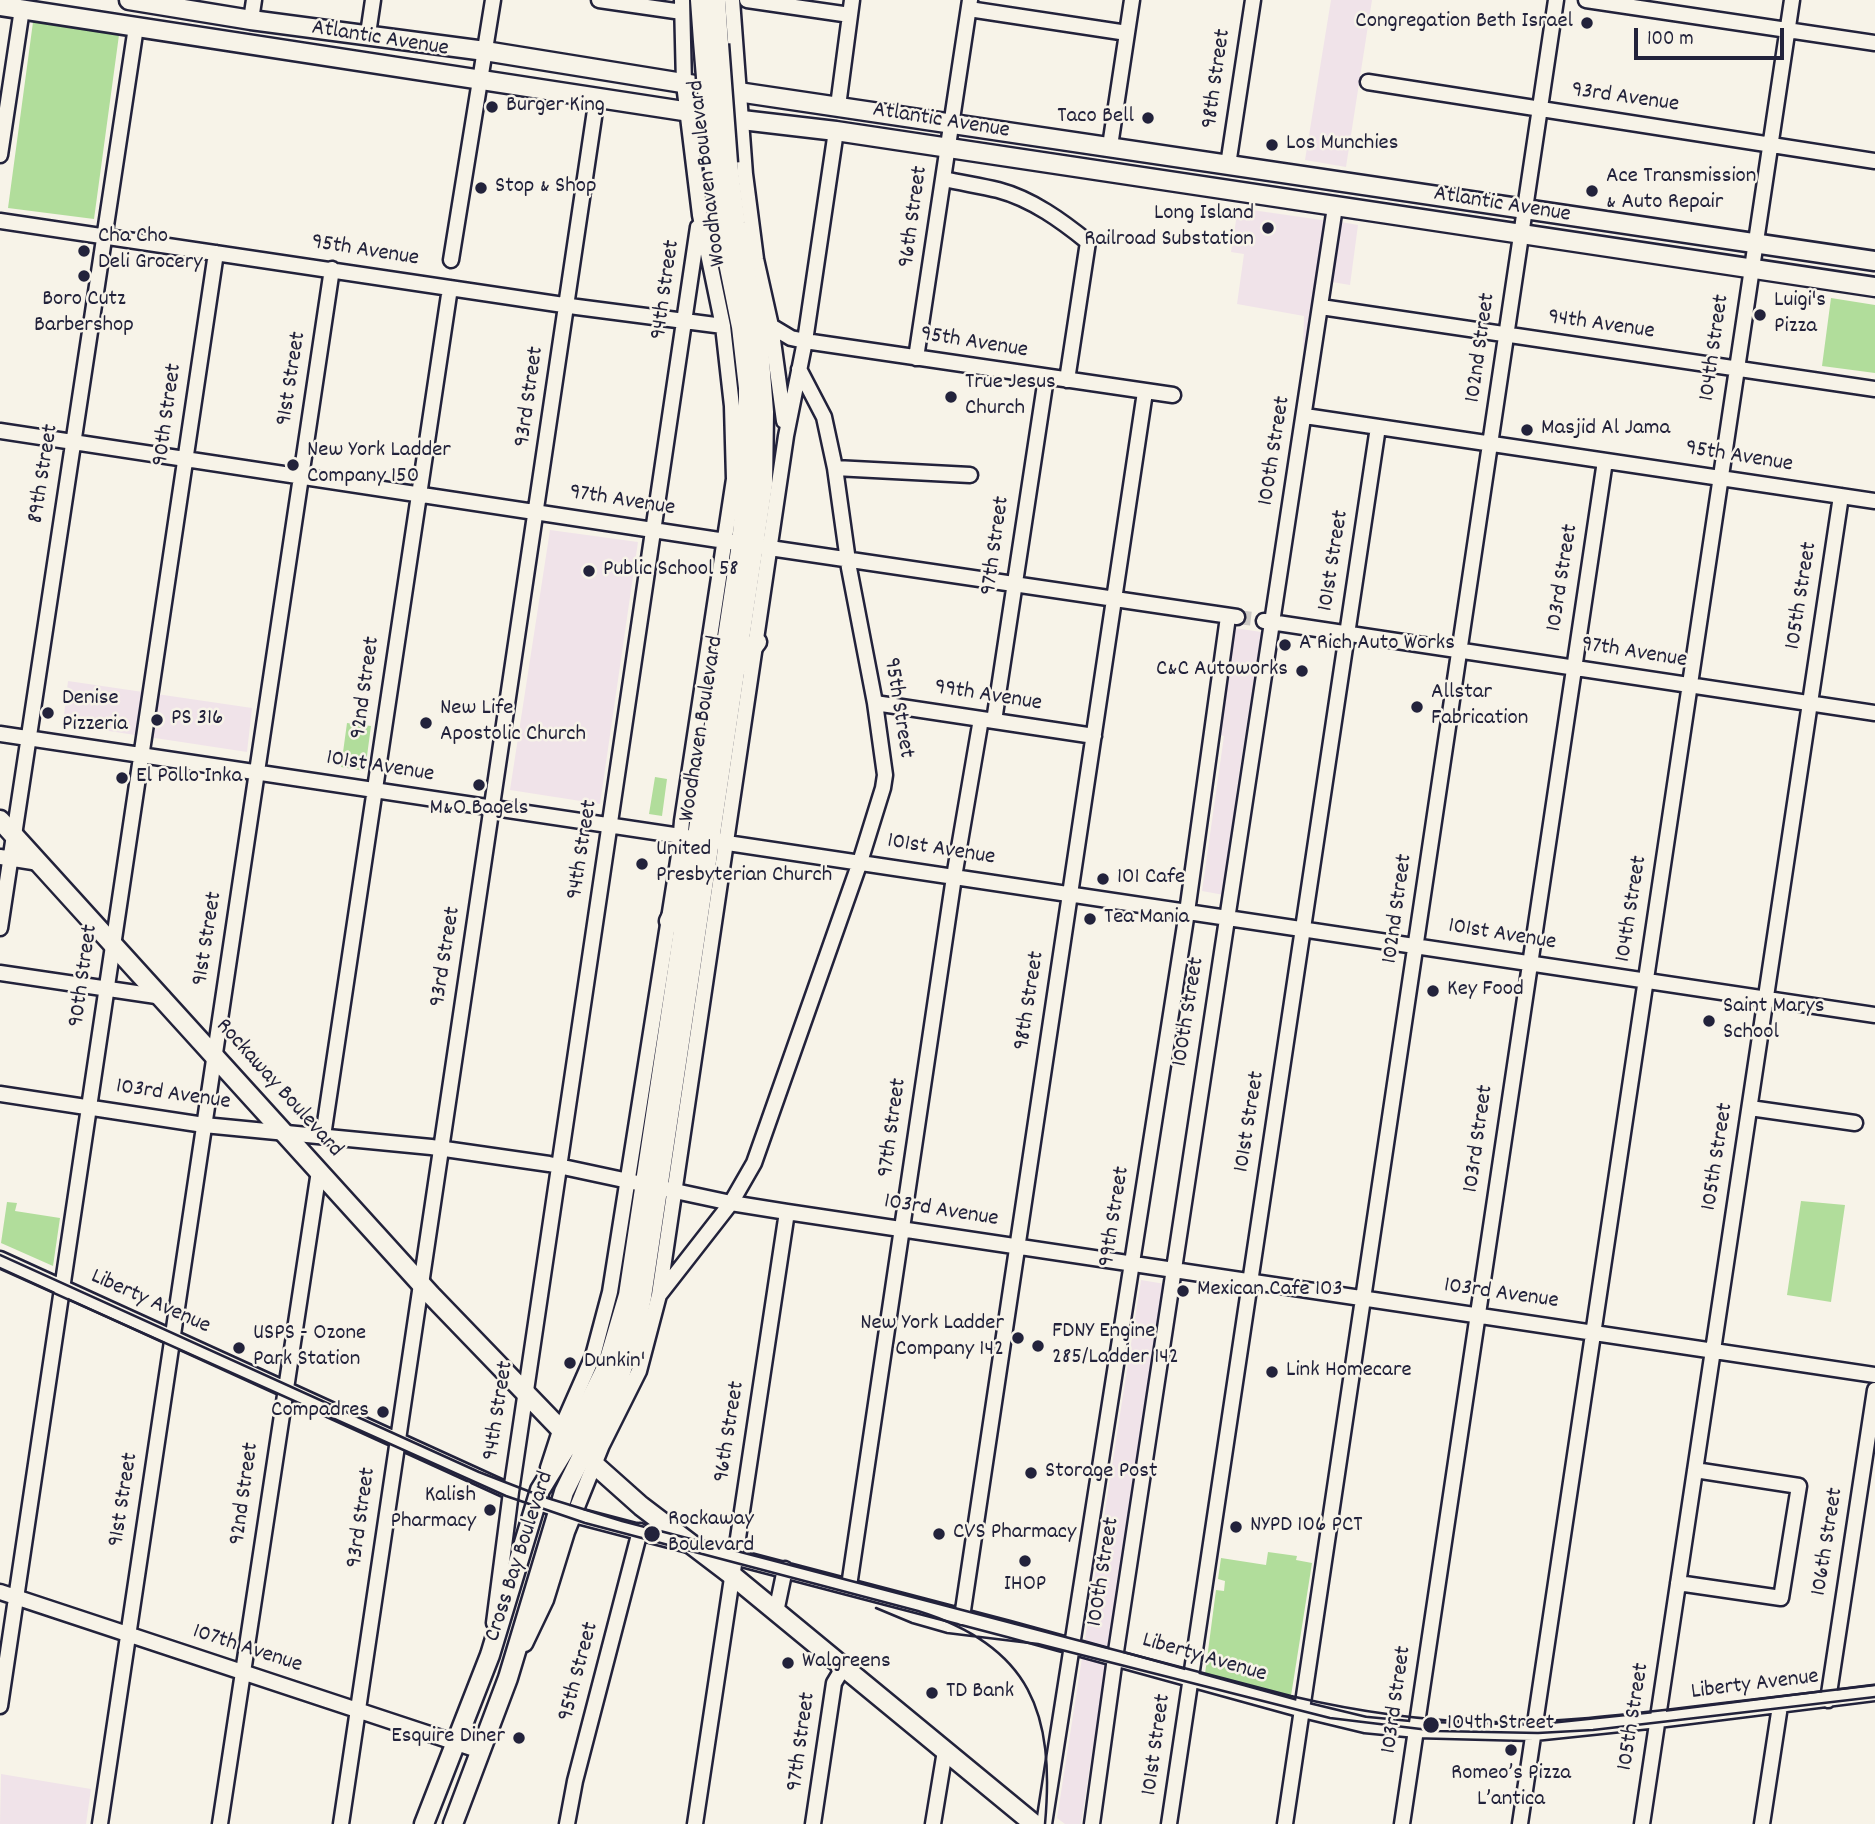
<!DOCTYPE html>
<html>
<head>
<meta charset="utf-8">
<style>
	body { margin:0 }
	#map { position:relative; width:1875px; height:1824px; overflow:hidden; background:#f7f3e8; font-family:Dekko,sans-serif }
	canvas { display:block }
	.scale { position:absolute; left:1634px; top:28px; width:150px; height:32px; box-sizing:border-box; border:4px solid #22223b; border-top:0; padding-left:9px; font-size:21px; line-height:24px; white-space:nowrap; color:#22223b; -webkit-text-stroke:5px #f7f3e8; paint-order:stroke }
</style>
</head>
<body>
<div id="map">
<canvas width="1875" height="1824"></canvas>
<div class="scale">100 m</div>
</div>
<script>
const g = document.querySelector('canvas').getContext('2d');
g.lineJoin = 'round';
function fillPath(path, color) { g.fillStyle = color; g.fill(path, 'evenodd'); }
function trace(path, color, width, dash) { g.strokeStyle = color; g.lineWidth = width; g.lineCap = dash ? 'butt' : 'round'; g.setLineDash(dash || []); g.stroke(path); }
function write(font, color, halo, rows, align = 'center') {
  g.font = font + ' Dekko,sans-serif'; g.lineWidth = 5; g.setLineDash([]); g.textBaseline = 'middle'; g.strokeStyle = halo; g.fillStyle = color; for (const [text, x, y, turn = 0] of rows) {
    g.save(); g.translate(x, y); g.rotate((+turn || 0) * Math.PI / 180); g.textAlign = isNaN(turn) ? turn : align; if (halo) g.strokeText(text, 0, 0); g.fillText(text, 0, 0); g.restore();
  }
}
fillPath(new Path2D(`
	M 1331,0 L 1372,0 L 1346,167 L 1305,160 Z
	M 1238,208 L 1329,221 L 1310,351 L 1303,350 L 1304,316 L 1237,304 L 1244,254 L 1231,252 Z
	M 1341,222 L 1358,225 L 1350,285 L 1332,282 Z
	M 550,530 L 638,542 L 600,804 L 510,790 Z
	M 1235,628 L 1261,632 L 1236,794 L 1241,795 L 1224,895 L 1202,891 L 1224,736 L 1219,735 Z
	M 68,681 L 252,708 L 247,752 L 63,724 Z
	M 1141,1280 L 1165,1284 L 1081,1824 L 1065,1824 L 1057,1818 Z
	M 1,1774 L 91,1789 L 86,1824 L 0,1824 Z`), '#f0e3e9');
fillPath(new Path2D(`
	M 33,22 L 119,35 L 94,219 L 8,208 Z
	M 1831,298 L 1875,305 L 1875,373 L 1822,366 Z
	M 347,723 L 371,726 L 365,771 L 341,767 Z
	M 655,777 L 667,779 L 662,816 L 649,814 Z
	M 1801,1201 L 1845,1205 L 1831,1302 L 1787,1295 Z
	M 7,1202 L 17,1203 L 15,1211 L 60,1218 L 53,1266 L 1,1243 Z
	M 1268,1552 L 1297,1556 L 1296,1560 L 1312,1563 L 1291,1696 L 1205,1674 L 1216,1590 L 1224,1591 L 1225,1581 L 1218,1579 L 1221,1558 L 1266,1565 Z`), '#b1dd9b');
trace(new Path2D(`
	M 1237,617 L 1262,620`), '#ccc9c5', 14, [14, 7]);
const minor = new Path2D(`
	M 599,0 L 682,12
	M 732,0 L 745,174 L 756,259 L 771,326 L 784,421
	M 747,0 L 850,15
	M 1586,0 L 1875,43
	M 969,9 L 1127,33
	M 251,20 L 254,0
	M 368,34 L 373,0
	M 1368,82 L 1875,161
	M 838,106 L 852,0
	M 1110,146 L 1132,0
	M 0,155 L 22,9
	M 1228,165 L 1253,0
	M 944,179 C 962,183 981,186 998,190 C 1032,199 1062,221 1088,242 L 1067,380
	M 0,221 L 577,307 L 723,326
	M 451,260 L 493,0
	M 1321,307 L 1875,389
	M 771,326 L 791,338 L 805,341 L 1173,395
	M 916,358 L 970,0
	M 1305,416 L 1875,501
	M 0,431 L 732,542
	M 835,468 L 970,475
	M 763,547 L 1237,617
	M 1264,621 L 1875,713
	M 875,703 L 1094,736
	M 994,721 L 1046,378
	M 0,734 L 1875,1015
	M 0,857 L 39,863
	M 0,928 L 136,27
	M 0,973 L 163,997
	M 0,1094 L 204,1125 L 431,1147 L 549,1164 L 731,1203 L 787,1212 L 1875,1375
	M 1750,1108 L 1855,1123
	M 323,1136 L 450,288
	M 0,1259 L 511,1492
	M 660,1294 L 731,1203 L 754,1163 L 860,862 L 883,788 L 885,775 L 875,703 L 849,568 L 835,468 L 824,417 L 799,369
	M 548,1468 L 560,1431 L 593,1356 L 610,1292 L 679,855 L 682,821 L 734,479 L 732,406 L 723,326 L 700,215 L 684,84 L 682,0
	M 536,1502 L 574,1515 L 1009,1629 L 1303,1710 L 1365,1725 L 1417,1730 L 1534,1733 L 1658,1720 L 1875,1693
	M 1678,1583 L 1781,1598 L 1799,1486 L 1695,1470
	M 849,1586 L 954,877 L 981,719
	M 0,1592 L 481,1751
	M 776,1612 L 785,1569
	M 962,1617 L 1145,392
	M 494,1623 L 511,1492 L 698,227
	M 525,1644 L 546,1600 L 567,1532 L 602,1445 L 639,1371 L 659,1295 L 786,436 L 805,341 L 836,131
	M 1828,1700 L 1875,1390
	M 0,1706 L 216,253
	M 100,1824 L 332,269
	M 220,1824 L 319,1171
	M 341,1824 L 597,97
	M 567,1824 L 575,1781 L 640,1531
	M 695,1824 L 787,1212
	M 813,1824 L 834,1683 L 843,1668
	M 933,1824 L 945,1751
	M 1044,1824 L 1187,912 L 1228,617
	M 1092,1824 L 1115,1658 L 1335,207
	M 1169,1824 L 1378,427
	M 1285,1824 L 1556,0
	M 1402,1824 L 1605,461
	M 1520,1824 L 1792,0
	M 1642,1824 L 1841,496
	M 1762,1824 L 1780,1706`);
const major = new Path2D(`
	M 129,0 L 251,20 L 485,51 L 738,92 L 1875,261
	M 700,0 L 703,41
	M 716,0 L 719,44
	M 0,6 L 742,120 L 836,131 L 1875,287
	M 739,665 L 757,642
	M 0,820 L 431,1295 L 595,1465 L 641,1506 L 733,1576 L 1034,1824
	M 669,921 L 683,894
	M 424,1824 L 490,1655 L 540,1490 L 570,1441 L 607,1366 L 628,1295 L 741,544 L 748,467 L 748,388 L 741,327 L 720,223 L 713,161
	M 453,1824 L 508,1678 L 564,1492 L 616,1387 L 635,1331 L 642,1297 L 763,485 L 764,412 L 758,333 L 736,224 L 728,163`);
trace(minor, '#22223b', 19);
trace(major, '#22223b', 23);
trace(minor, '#f7f3e8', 14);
trace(major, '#f7f3e8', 18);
trace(new Path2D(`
	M 0,1255 L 479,1472 L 541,1496 L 622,1521 L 1291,1696 C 1355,1711 1421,1721 1487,1722 C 1555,1723 1622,1715 1689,1707 C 1751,1700 1813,1692 1875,1685
	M 0,1269 L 506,1496 L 585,1523 L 918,1611 C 1031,1646 1055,1714 1045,1824
	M 876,1608 L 912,1623 L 947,1633 L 1038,1644 L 1330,1718 L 1437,1731 L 1538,1733 L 1593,1730 L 1875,1697`), '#22223b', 2.5);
const majorBridge = new Path2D(`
	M 703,41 L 713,161
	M 719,44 L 728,163`);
trace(majorBridge, '#22223b', 23, []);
trace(majorBridge, '#f7f3e8', 18);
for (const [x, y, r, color] of [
	[1587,23,7,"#22223b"],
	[492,107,7,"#22223b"],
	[1148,118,7,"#22223b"],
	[1272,145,7,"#22223b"],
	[481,188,7,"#22223b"],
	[1592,191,7,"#22223b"],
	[1268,228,7,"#22223b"],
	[84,251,7,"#22223b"],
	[84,276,7,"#22223b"],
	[1760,315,7,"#22223b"],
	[951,397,7,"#22223b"],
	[1527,430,7,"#22223b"],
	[293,465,7,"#22223b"],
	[589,571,7,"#22223b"],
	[1285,645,7,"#22223b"],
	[1302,671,7,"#22223b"],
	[1417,707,7,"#22223b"],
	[48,713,7,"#22223b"],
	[157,720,7,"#22223b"],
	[426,723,7,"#22223b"],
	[122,778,7,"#22223b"],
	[479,785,7,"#22223b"],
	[642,864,7,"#22223b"],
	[1103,879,7,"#22223b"],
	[1090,919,7,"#22223b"],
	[1433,991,7,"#22223b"],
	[1709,1021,7,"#22223b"],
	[1183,1291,7,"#22223b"],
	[1018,1338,7,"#22223b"],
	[1038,1346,7,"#22223b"],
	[239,1348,7,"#22223b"],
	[570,1363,7,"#22223b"],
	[1272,1372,7,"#22223b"],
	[383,1412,7,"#22223b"],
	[1031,1473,7,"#22223b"],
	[490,1510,7,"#22223b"],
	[1236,1527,7,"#22223b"],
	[652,1534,9,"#22223b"],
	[939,1534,7,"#22223b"],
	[1025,1561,7,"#22223b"],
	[788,1663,7,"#22223b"],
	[932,1693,7,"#22223b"],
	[1431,1725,9,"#22223b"],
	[519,1738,7,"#22223b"],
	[1511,1750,7,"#22223b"]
]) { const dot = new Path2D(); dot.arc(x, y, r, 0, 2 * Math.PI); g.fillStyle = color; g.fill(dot); trace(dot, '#f7f3e8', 2.5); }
write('23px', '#22223b', '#f7f3e8', [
	["Congregation Beth Israel",1573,23,"right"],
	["Burger King",506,107],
	["Taco Bell",1134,118,"right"],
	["Los Munchies",1286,145],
	["Ace Transmission",1606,178],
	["& Auto Repair",1606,204],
	["Stop & Shop",495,188],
	["Long Island",1254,215,"right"],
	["Railroad Substation",1254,241,"right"],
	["Cha Cho",98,238],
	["Deli Grocery",98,264],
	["Boro Cutz",84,301,"center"],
	["Barbershop",84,327,"center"],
	["Luigi's",1774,302],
	["Pizza",1774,328],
	["True Jesus",965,384],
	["Church",965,410],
	["Masjid Al Jama",1541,430],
	["New York Ladder",307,452],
	["Company 150",307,478],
	["Public School 58",603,571],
	["A Rich Auto Works",1299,645],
	["C&C Autoworks",1288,671,"right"],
	["Allstar",1431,694],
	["Fabrication",1431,720],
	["Denise",62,700],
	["Pizzeria",62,726],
	["New Life",440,710],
	["Apostolic Church",440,736],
	["PS 316",171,720],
	["El Pollo Inka",136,778],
	["M&O Bagels",479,810,"center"],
	["United",656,851],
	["Presbyterian Church",656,877],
	["101 Cafe",1117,879],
	["Tea Mania",1104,919],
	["Key Food",1447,991],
	["Saint Marys",1723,1008],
	["School",1723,1034],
	["Mexican Cafe 103",1197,1291],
	["New York Ladder",1004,1325,"right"],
	["Company 142",1004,1351,"right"],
	["FDNY Engine",1052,1333],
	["285/Ladder 142",1052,1359],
	["USPS - Ozone",253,1335],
	["Park Station",253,1361],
	["Dunkin'",584,1363],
	["Link Homecare",1286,1372],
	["Compadres",369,1412,"right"],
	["Storage Post",1045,1473],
	["Kalish",476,1497,"right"],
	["Pharmacy",476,1523,"right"],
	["Rockaway",668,1521],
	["Boulevard",668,1547],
	["NYPD 106 PCT",1250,1527],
	["CVS Pharmacy",953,1534],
	["IHOP",1025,1586,"center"],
	["Walgreens",802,1663],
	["TD Bank",946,1693],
	["104th Street",1447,1725],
	["Esquire Diner",505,1738,"right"],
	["Romeo’s Pizza",1511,1775,"center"],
	["L’antica",1511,1801,"center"]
], 'left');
write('23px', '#22223b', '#f7f3e8', [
	["Atlantic Avenue",380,40,9],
	["98th Street",1218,79,-82],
	["93rd Avenue",1625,99,8],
	["Atlantic Avenue",941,122,9],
	["Woodhaven Boulevard",709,173,-97],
	["Atlantic Avenue",1502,206,9],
	["96th Street",915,217,-82],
	["95th Avenue",365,252,9],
	["94th Street",667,290,-82],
	["94th Avenue",1601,326,8],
	["95th Avenue",974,344,9],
	["102nd Street",1482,348,-82],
	["104th Street",1716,348,-82],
	["91st Street",293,379,-81],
	["93rd Street",531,397,-82],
	["90th Street",169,415,-82],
	["100th Street",1276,451,-81],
	["95th Avenue",1739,458,9],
	["89th Street",45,474,-81],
	["97th Avenue",622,502,9],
	["97th Street",997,546,-82],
	["101st Street",1335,561,-81],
	["103rd Street",1564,578,-81],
	["105th Street",1803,596,-81],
	["97th Avenue",1634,654,9],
	["92nd Street",367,688,-82],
	["99th Avenue",988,697,9],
	["95th Street",897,708,81],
	["Woodhaven Boulevard",703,729,-81],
	["101st Avenue",380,768,9],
	["94th Street",584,850,-81],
	["101st Avenue",941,851,9],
	["102nd Street",1399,909,-82],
	["104th Street",1633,909,-81],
	["101st Avenue",1502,936,9],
	["91st Street",209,939,-81],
	["93rd Street",447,957,-81],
	["90th Street",85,976,-82],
	["98th Street",1031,1001,-81],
	["100th Street",1190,1012,-81],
	["Rockaway Boulevard",278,1089,48],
	["103rd Avenue",173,1096,8],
	["101st Street",1251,1122,-81],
	["97th Street",894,1128,-82],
	["103rd Street",1480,1139,-82],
	["105th Street",1719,1157,-81],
	["103rd Avenue",941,1212,9],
	["99th Street",1116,1217,-81],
	["103rd Avenue",1501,1295,8],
	["Liberty Avenue",150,1303,24],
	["94th Street",500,1411,-81],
	["96th Street",731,1432,-81],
	["92nd Street",246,1494,-82],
	["91st Street",125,1500,-81],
	["93rd Street",363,1518,-82],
	["106th Street",1829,1542,-81],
	["Cross Bay Boulevard",521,1557,-72],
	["100th Street",1105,1572,-81],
	["107th Avenue",247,1650,18],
	["Liberty Avenue",1204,1659,16],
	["95th Street",580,1672,-75],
	["Liberty Avenue",1755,1686,-7],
	["103rd Street",1398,1700,-82],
	["105th Street",1635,1717,-81],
	["97th Street",803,1742,-82],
	["101st Street",1158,1745,-82]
]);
</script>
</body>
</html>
